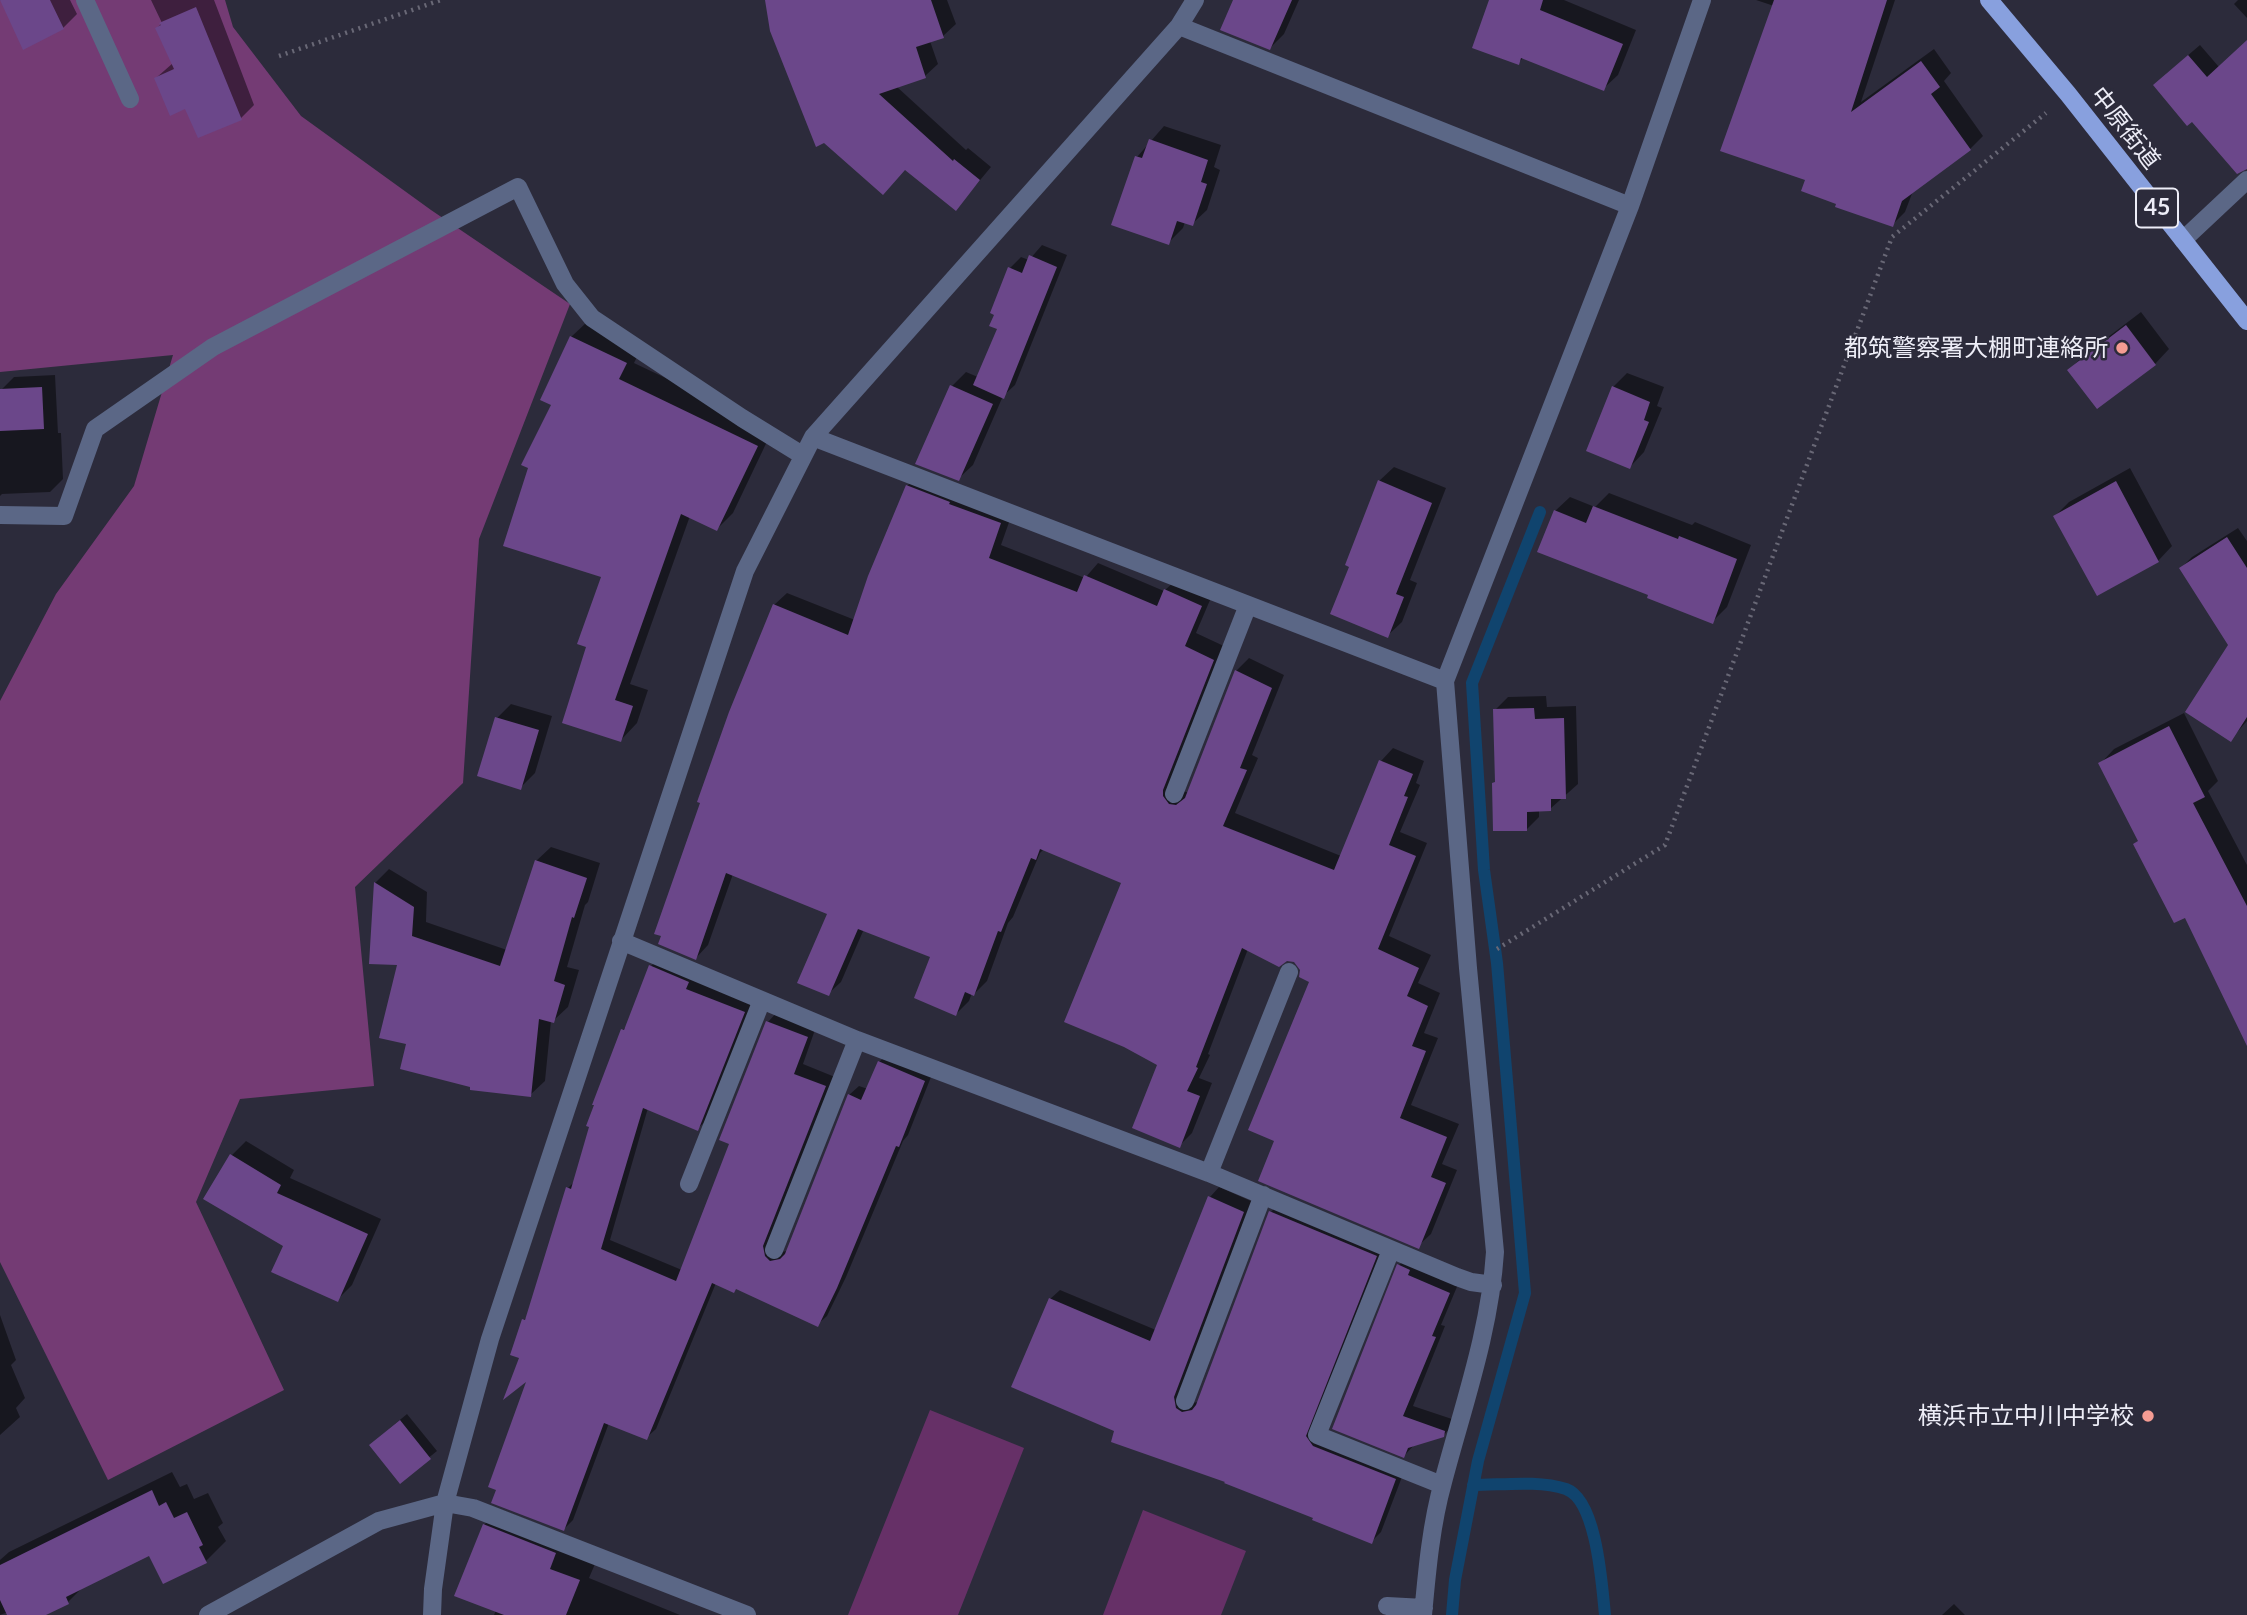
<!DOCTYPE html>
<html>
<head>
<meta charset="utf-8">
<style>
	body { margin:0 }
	canvas { display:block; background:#2c2b3b }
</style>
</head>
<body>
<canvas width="2247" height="1615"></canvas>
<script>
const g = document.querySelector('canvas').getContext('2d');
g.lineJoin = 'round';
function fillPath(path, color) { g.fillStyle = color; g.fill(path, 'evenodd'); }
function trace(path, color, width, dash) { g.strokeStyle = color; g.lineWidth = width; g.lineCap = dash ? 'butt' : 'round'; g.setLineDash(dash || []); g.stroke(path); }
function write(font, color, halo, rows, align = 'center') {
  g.font = font + ' Lato,"Noto Sans JP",sans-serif'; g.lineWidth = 5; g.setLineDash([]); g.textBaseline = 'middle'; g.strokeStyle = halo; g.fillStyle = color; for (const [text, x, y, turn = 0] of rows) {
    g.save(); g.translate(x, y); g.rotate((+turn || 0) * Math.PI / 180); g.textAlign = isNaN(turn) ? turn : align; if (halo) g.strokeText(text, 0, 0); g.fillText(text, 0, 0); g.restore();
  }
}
fillPath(new Path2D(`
	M 930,1410 L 1024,1448 L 958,1615 L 848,1615 Z
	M 1143,1510 L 1246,1551 L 1221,1615 L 1103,1615 Z`), '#663067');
fillPath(new Path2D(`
	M 0,0 L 225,0 L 233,27 L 301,116 L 431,210 L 570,304 L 479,539 L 463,783 L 355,887 L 374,1086 L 240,1099 L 196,1202 L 284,1390 L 108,1480 L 0,1262 L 0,701 L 56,594 L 134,486 L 173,355 L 0,372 Z`), '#743b74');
fillPath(new Path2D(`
	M 0,0 L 70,0 L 77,14 L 63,28 Z
	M 151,0 L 214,0 L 254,105 L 241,118 L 186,107 L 156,78 L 173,63 L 157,28 L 162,23 Z
	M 766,0 L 947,0 L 956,24 L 943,36 L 930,41 L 938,64 L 925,76 L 896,86 L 966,150 L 968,148 L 991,167 L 956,209 Z
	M 1235,0 L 1299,0 L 1284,34 L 1270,48 Z
	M 1491,0 L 1564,0 L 1636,30 L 1618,75 L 1603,89 L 1524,57 L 1518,63 Z
	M 1756,0 L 1895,0 L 1861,102 L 1934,49 L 1951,73 L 1944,81 L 1983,136 L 1970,149 L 1913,191 L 1905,212 L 1892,225 L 1839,203 L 1807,179 L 1774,6 Z
	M 2238,0 L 2247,0 L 2247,18 L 2234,4 Z
	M 2247,41 L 2247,151 L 2166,74 L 2200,45 L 2219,67 Z
	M 1164,126 L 1221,145 L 1214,167 L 1220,170 L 1207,210 L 1192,224 L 1185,222 L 1183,228 L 1168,243 L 1137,157 Z
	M 1042,245 L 1067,255 L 1015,385 L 1003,396 L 973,465 L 958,479 L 952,386 L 966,372 L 978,377 L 1000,328 L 1010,268 L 1021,257 L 1029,260 Z
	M 2141,312 L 2169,349 L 2155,364 L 2069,370 L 2083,356 Z
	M 588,321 L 642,347 L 634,363 L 773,429 L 733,513 L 717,529 L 690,516 L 630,684 L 648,690 L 637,723 L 621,740 L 588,646 L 603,576 L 554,404 L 571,337 Z
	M 1627,373 L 1664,387 L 1657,406 L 1662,408 L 1644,452 L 1630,467 L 1613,387 Z
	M 55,375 L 58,433 L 61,433 L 63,479 L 50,492 L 2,494 L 0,496 L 0,391 L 14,377 Z
	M 1394,467 L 1446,488 L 1410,580 L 1417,583 L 1402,622 L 1387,636 L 1379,481 Z
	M 2130,468 L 2172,546 L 2158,561 L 2055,516 L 2069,502 Z
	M 920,473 L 1013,511 L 1001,545 L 1085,578 L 1098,563 L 1164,591 L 1178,578 L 1213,593 L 1196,633 L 1226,647 L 1178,789 L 1189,793 L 1236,671 L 1249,658 L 1284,675 L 1252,755 L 1258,758 L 1235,813 L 1341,856 L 1381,761 L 1393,748 L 1424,761 L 1416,783 L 1420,785 L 1400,832 L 1427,843 L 1389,936 L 1431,955 L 1418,983 L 1440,993 L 1424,1033 L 1438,1038 L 1411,1105 L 1459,1124 L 1442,1164 L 1457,1170 L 1431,1234 L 1418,1246 L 1277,1140 L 1311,981 L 1295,960 L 1248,949 L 1208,1054 L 1210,1055 L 1199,1078 L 1212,1083 L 1192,1133 L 1179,1146 L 1160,1064 L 1123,882 L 1044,849 L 1040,853 L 1013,917 L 1008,923 L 987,981 L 974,994 L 972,993 L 969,1001 L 956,1014 L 932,956 L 864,929 L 841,982 L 828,994 L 830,913 L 733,874 L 708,945 L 696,958 L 774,605 L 787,593 L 855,620 L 907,486 Z
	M 1609,493 L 1692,525 L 1695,522 L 1751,545 L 1727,607 L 1712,622 L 1651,594 L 1555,511 L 1570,497 L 1595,507 Z
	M 2238,528 L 2247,541 L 2247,721 L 2231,739 L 2230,645 L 2181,568 L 2192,557 Z
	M 1546,696 L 1547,707 L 1576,706 L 1578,784 L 1550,809 L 1539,810 L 1539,817 L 1527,829 L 1497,780 L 1495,710 L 1508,697 Z
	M 511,704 L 552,716 L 535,773 L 520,788 L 497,718 Z
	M 2184,713 L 2218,781 L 2208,791 L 2247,865 L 2247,1015 L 2140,840 L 2100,764 L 2114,749 Z
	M 551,847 L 600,863 L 588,902 L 585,905 L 567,967 L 579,970 L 568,1007 L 553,1021 L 551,1021 L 545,1081 L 530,1095 L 408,1043 L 399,963 L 371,962 L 375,883 L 389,869 L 427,892 L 426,922 L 507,950 L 536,861 Z
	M 660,957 L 753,1003 L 707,1120 L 697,1129 L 648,1108 L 610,1240 L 682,1270 L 731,1143 L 768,1022 L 777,1012 L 816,1027 L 803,1064 L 835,1077 L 781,1252 L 788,1251 L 849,1095 L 859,1086 L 868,1089 L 879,1062 L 889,1053 L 933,1072 L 908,1135 L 903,1141 L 846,1277 L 827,1316 L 817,1325 L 737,1288 L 716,1283 L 656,1429 L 646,1438 L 609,1423 L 573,1520 L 564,1529 L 530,1376 L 521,1357 L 524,1320 L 528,1316 L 568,1188 L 576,1180 L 623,1030 L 628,1024 L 651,966 Z
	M 246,1141 L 294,1170 L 290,1178 L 381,1219 L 352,1285 L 337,1300 L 285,1245 L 206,1199 L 232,1155 Z
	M 1219,1187 L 1253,1202 L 1192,1403 L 1199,1402 L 1271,1212 L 1280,1202 L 1385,1246 L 1314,1426 L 1405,1469 L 1381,1532 L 1371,1542 L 1117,1430 L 1050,1299 L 1060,1290 L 1156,1330 L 1210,1197 Z
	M 1410,1255 L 1459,1282 L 1441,1325 L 1445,1326 L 1413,1406 L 1455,1420 L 1454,1424 L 1443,1436 L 1415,1444 L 1404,1456 L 1399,1265 Z
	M 0,1315 L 16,1360 L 11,1365 L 25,1398 L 16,1408 L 20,1417 L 0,1435 Z
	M 407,1414 L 437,1451 L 400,1481 L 378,1438 Z
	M 172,1472 L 180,1487 L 187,1484 L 194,1499 L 208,1493 L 223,1523 L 218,1527 L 226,1541 L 206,1561 L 150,1553 L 84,1586 L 68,1602 L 42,1615 L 9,1615 L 8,1612 L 0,1615 L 0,1560 L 9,1552 Z
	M 500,1509 L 571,1537 L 565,1553 L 595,1564 L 589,1578 L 680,1615 L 494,1615 L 496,1610 L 484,1525 Z
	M 1954,1604 L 1965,1615 L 1942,1615 Z`), '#0007');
trace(new Path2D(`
	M 1473,1485 C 1502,1485 1538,1480 1566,1489 C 1597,1500 1602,1586 1605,1615
	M 1452,1615 L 1455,1580 L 1478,1461 L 1525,1293 L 1497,963 L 1484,870 L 1472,683 L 1540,512`), '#10446e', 12);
fillPath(new Path2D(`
	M 0,0 L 50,0 L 64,29 L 23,50 Z
	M 765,0 L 931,0 L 944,38 L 916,47 L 926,78 L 879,94 L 953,161 L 954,159 L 980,180 L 956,211 L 905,170 L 883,195 L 824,143 L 816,147 L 770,31 Z
	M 1233,0 L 1292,0 L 1270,50 L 1220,30 Z
	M 1489,0 L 1543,0 L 1540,10 L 1623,44 L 1604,91 L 1521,58 L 1519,65 L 1472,48 Z
	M 1774,0 L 1887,0 L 1851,112 L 1921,61 L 1940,87 L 1931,94 L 1971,150 L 1902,201 L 1893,227 L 1835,207 L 1836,204 L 1801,191 L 1805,180 L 1720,151 Z
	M 196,7 L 242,120 L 198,138 L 185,109 L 170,116 L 154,78 L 174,69 L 155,28 L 161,25 L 159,23 Z
	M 2247,40 L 2247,169 L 2237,174 L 2192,122 L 2187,126 L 2153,85 L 2188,55 L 2207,77 Z
	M 1149,139 L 1208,160 L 1201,182 L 1207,184 L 1193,226 L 1177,221 L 1169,245 L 1111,225 L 1135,156 L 1142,158 Z
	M 1029,255 L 1057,267 L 1004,399 L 973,385 L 997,329 L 989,326 L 994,315 L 990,313 L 1008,267 L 1022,273 Z
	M 2126,325 L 2156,365 L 2097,409 L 2067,370 Z
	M 570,336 L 627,363 L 619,379 L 758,446 L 717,531 L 681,514 L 615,700 L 633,706 L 621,742 L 562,723 L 586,647 L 577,644 L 601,577 L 503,546 L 528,468 L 521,465 L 551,405 L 540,400 Z
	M 950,385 L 993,404 L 959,481 L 915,464 Z
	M 1612,386 L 1650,402 L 1644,420 L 1649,422 L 1630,469 L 1586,451 Z
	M 42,387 L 44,429 L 0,431 L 0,389 Z
	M 1378,480 L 1432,503 L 1396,594 L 1404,597 L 1388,638 L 1330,614 L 1349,567 L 1345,565 Z
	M 2116,481 L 2159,562 L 2097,596 L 2053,516 Z
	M 906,485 L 950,502 L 949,504 L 1001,523 L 989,558 L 1077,592 L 1084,575 L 1157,606 L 1164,589 L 1202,606 L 1185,646 L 1214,660 L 1163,790 L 1163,796 L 1169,804 L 1176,805 L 1185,798 L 1235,670 L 1272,688 L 1240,768 L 1247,770 L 1223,826 L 1334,870 L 1379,760 L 1413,774 L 1404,796 L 1408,797 L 1389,845 L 1416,856 L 1378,949 L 1419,968 L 1407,996 L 1428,1006 L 1412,1046 L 1426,1051 L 1400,1118 L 1447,1137 L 1431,1177 L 1446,1183 L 1419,1249 L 1258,1181 L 1274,1141 L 1248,1130 L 1309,982 L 1299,977 L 1300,970 L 1294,962 L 1287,961 L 1279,967 L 1242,948 L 1196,1067 L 1198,1068 L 1187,1091 L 1200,1096 L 1180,1148 L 1132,1128 L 1157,1065 L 1124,1047 L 1064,1022 L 1121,883 L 1040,849 L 1036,860 L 1031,858 L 1001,932 L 998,931 L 974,996 L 965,992 L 956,1016 L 914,998 L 930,957 L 858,929 L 829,996 L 797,983 L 827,914 L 726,873 L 696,960 L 658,944 L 661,936 L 654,934 L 700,803 L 697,802 L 729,712 L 773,604 L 848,635 L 868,576 Z
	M 1593,506 L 1678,539 L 1679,536 L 1737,559 L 1713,624 L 1647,598 L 1648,595 L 1537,552 L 1554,510 L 1586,523 Z
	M 2227,537 L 2247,568 L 2247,717 L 2231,742 L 2185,712 L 2228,645 L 2179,568 Z
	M 1534,708 L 1535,719 L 1564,718 L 1566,799 L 1551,799 L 1551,811 L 1527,812 L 1527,831 L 1493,831 L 1492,783 L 1495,782 L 1493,709 Z
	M 495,717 L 539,730 L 521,790 L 477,776 Z
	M 2169,726 L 2205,797 L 2193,803 L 2247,906 L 2247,1046 L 2185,918 L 2174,923 L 2133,844 L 2138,841 L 2098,763 Z
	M 535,860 L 587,878 L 574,918 L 572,917 L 554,981 L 565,985 L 554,1023 L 539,1019 L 531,1097 L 470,1090 L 470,1087 L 400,1069 L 406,1044 L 379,1038 L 397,965 L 369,964 L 374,882 L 414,907 L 412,936 L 500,966 Z
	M 649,965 L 689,982 L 686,989 L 745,1012 L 698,1131 L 643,1108 L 601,1249 L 676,1281 L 729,1144 L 719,1140 L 766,1021 L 808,1037 L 794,1074 L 826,1086 L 763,1246 L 765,1256 L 770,1261 L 780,1259 L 785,1254 L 848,1094 L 861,1100 L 878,1061 L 925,1081 L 899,1147 L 896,1146 L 837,1288 L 818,1327 L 736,1289 L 734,1293 L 712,1283 L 647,1440 L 604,1423 L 564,1531 L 491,1503 L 496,1490 L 488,1487 L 526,1382 L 503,1400 L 519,1358 L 510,1355 L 522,1319 L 525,1320 L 566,1187 L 571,1189 L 589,1127 L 586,1126 L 594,1105 L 592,1105 L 621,1029 L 624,1030 Z
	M 230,1154 L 281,1185 L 277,1193 L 368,1234 L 338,1302 L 271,1272 L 283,1246 L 203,1199 Z
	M 1208,1196 L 1244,1212 L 1174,1397 L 1176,1408 L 1182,1412 L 1192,1410 L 1196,1405 L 1269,1211 L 1377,1256 L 1306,1436 L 1313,1446 L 1396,1479 L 1372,1544 L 1312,1520 L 1313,1518 L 1224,1483 L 1225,1482 L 1111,1442 L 1114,1431 L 1011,1387 L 1049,1298 L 1150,1341 Z
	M 1397,1264 L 1410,1270 L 1408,1275 L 1450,1293 L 1432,1336 L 1436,1337 L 1403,1416 L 1445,1431 L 1444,1437 L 1408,1448 L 1404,1458 L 1332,1429 Z
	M 400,1420 L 431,1459 L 400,1484 L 369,1445 Z
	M 152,1490 L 159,1506 L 166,1502 L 174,1518 L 187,1512 L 203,1545 L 199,1547 L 207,1563 L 163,1584 L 149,1556 L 66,1597 L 69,1604 L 46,1615 L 7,1615 L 0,1600 L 0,1565 Z
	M 483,1524 L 556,1553 L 550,1569 L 580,1580 L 566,1615 L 504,1615 L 454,1596 Z`), '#6b478a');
trace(new Path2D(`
	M 279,56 L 441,0
	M 1497,949 L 1665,845 L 1892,237 L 2046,113`), '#696876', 4.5, [2, 5]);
trace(new Path2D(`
	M 85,0 L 130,99
	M 1179,26 L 1630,206
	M 2183,240 L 2247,180
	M 813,437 L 1445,681
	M 0,515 L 64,516 L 95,429 L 213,347 L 518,187 L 565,284 L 592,318 L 742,418 L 802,455
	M 1174,794 L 1248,605
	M 621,941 L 857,1040 L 1209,1173 L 1457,1277 L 1471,1282 L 1493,1285
	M 1209,1173 L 1289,972
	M 689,1184 L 762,1000
	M 774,1250 L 857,1040
	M 1391,1250 L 1317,1435 L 1442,1485
	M 1185,1401 L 1263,1195
	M 1387,1606 L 1424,1608
	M 208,1615 L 379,1521 L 445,1503 L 473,1508 L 747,1615
	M 432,1615 L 433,1589 L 445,1503 L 490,1339 L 745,571 L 813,437 L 1179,26 L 1195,0
	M 1423,1615 C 1427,1571 1431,1525 1443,1482 C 1463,1406 1490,1331 1495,1252 L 1468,968 L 1445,681 L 1630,206 L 1702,0`), '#5b6786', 18);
trace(new Path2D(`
	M 1989,0 L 2068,94 L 2247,321`), '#88a0de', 18);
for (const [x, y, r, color] of [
	[2122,348,7,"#f59c93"],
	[2148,1416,7,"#f59c93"]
]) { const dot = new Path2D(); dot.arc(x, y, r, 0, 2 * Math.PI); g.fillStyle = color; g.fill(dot); trace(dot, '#2c2b3b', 2.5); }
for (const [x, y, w] of [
	[2157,208,42]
]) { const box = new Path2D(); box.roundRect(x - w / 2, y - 19.5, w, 39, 5); g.fillStyle = '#2c2b3b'; g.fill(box); trace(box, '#ededf7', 2); }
write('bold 23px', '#ededf7', null, [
	["45",2157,208]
]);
write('24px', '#ededf7', '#2c2b3b', [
	["中原街道",2125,128,52]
]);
write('24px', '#ededf7', '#2c2b3b', [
	["都筑警察署大棚町連絡所",2108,348],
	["横浜市立中川中学校",2134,1416]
], 'right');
</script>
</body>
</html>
